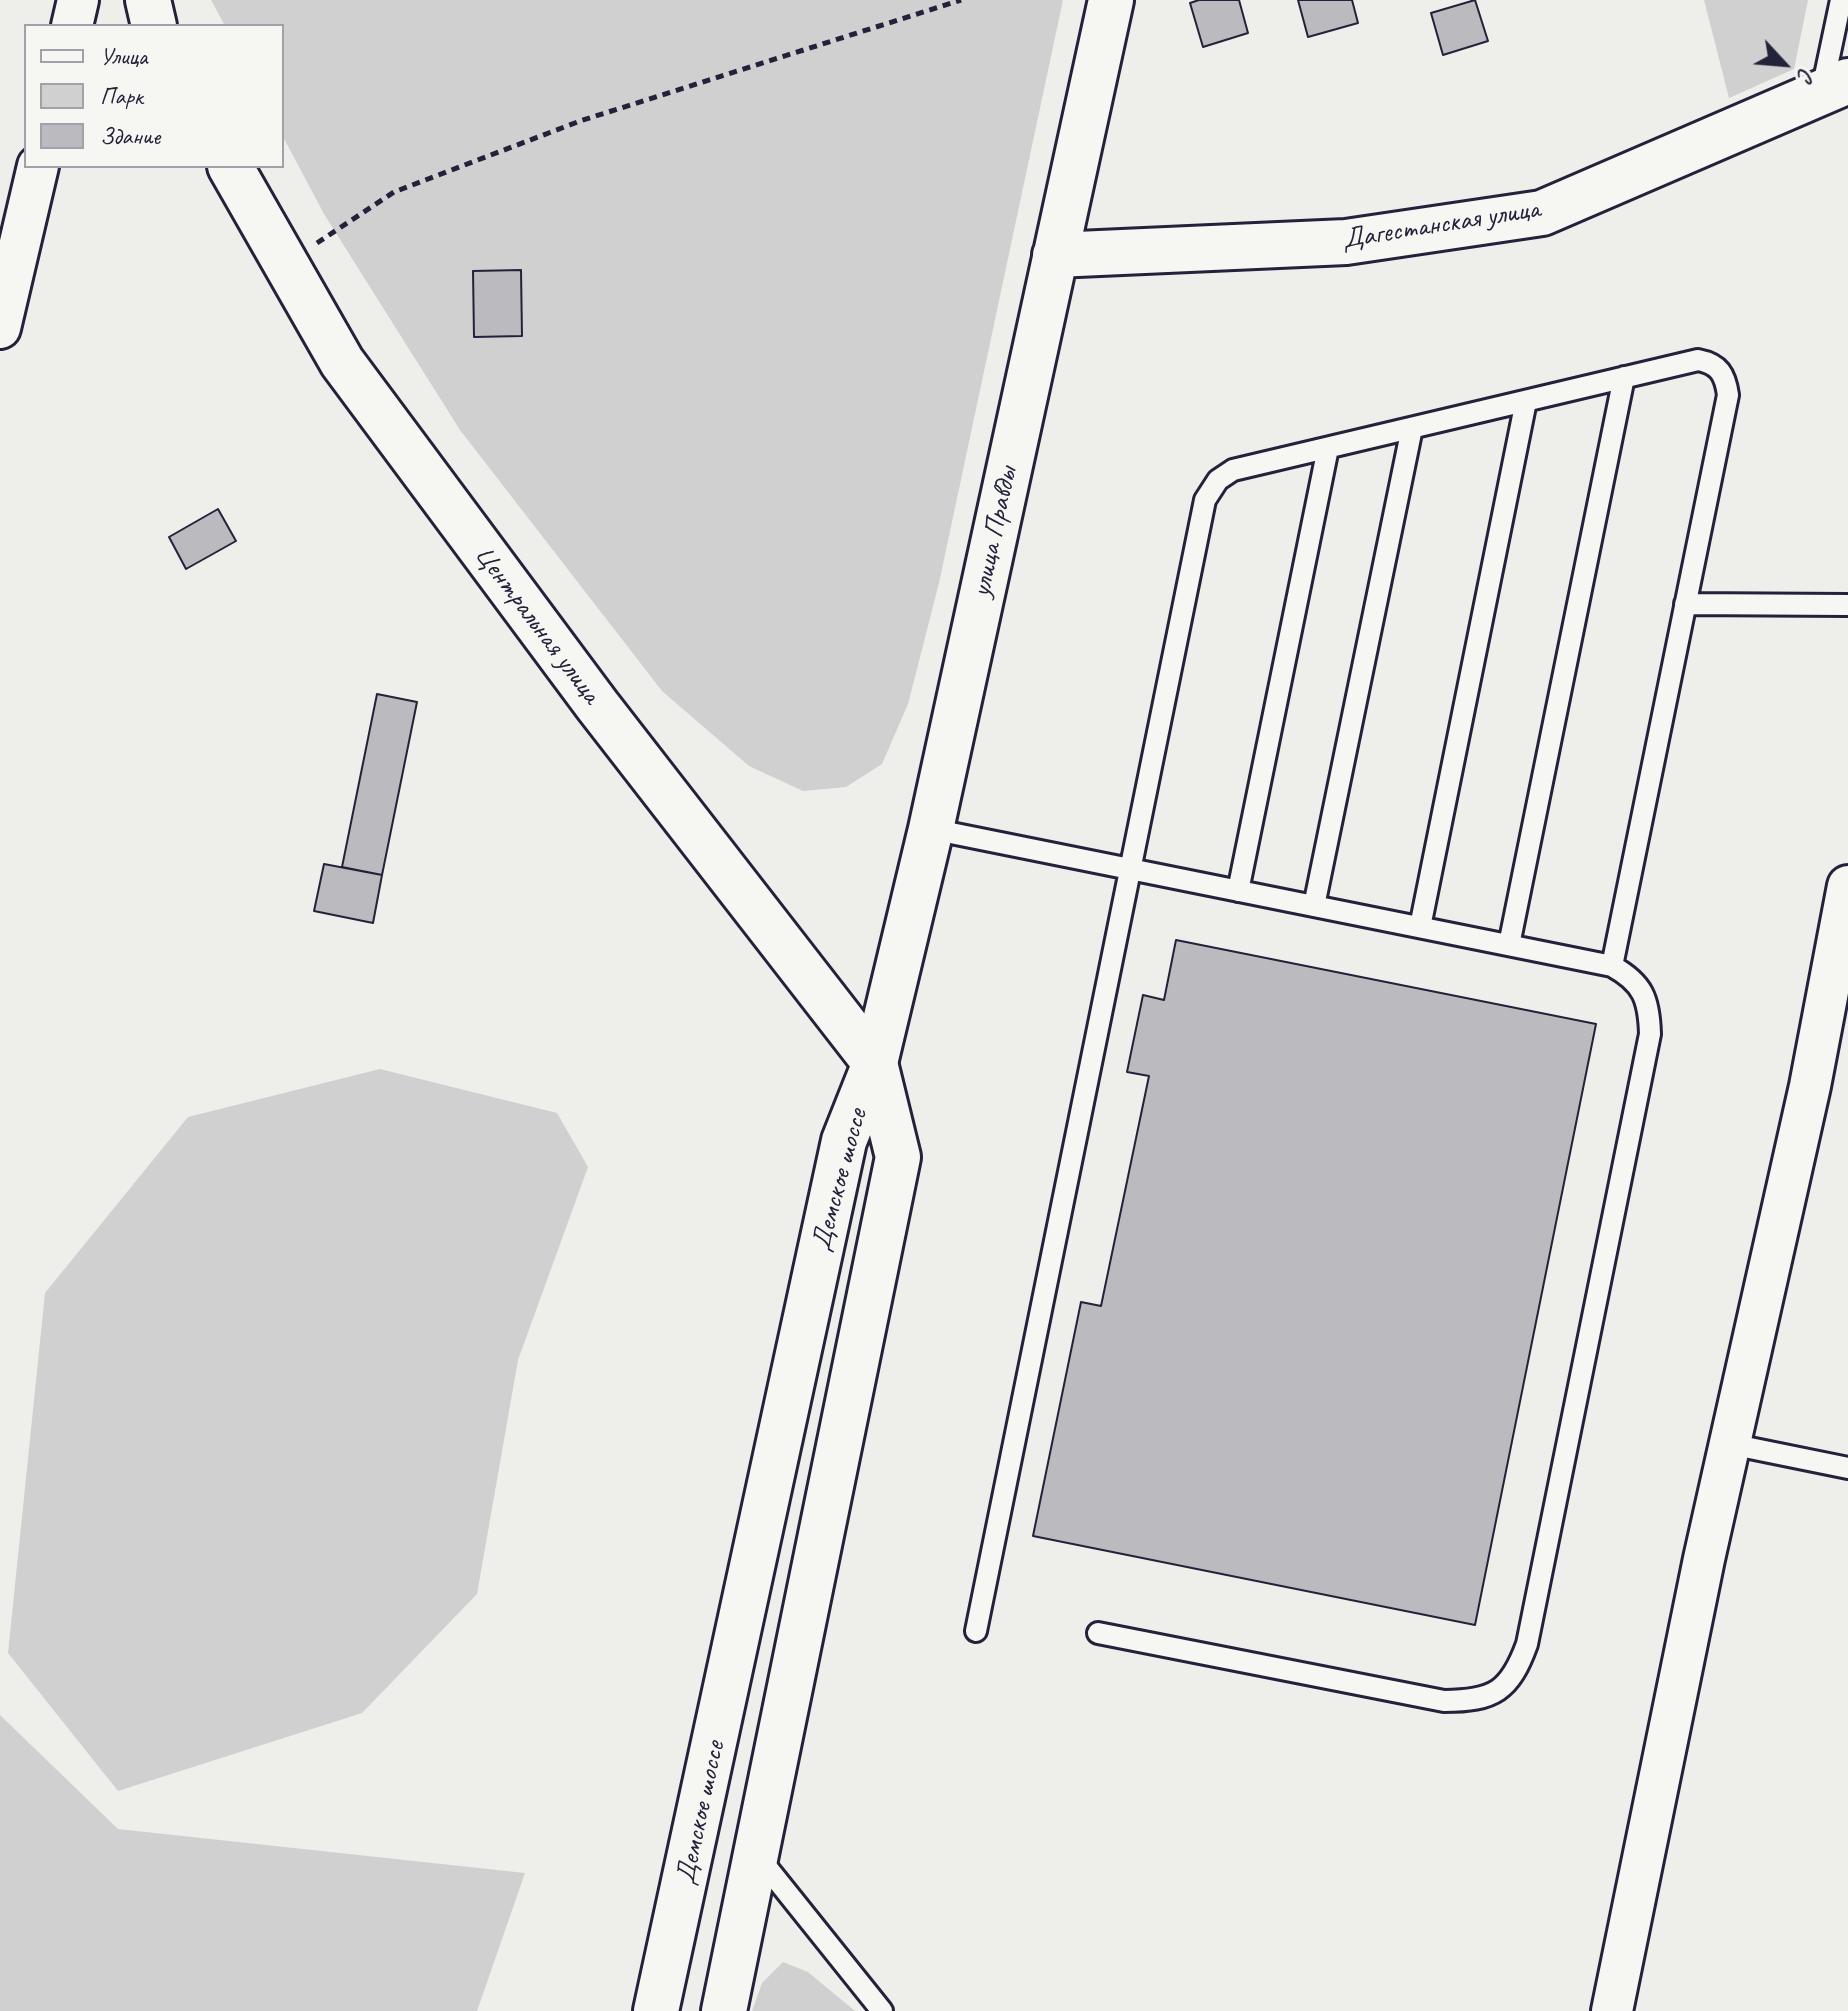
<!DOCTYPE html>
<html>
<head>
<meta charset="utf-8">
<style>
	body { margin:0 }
	#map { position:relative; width:1848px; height:2011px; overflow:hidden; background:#eeeeeb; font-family:Caveat,sans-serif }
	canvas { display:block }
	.legend { position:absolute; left:24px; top:24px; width:260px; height:144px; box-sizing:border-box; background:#f6f6f2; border:2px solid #a1a1a9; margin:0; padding:10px 14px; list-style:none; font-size:24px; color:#22223b }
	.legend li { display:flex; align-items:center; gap:16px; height:40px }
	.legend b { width:40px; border:2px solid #a1a1a9 }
	.north { position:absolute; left:1744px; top:24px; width:80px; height:80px; -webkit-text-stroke:6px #f6f6f2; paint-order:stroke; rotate:116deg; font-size:22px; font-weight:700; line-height:32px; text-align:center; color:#22223b }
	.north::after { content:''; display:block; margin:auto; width:28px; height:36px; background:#22223b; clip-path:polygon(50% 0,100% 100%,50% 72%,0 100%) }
</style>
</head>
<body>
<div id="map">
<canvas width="1848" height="2011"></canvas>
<ul class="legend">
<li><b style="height:10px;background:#f6f6f2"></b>Улица</li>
<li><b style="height:22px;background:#d0d0d1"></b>Парк</li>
<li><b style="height:22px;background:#bbbbbf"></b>Здание</li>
</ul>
<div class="north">С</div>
</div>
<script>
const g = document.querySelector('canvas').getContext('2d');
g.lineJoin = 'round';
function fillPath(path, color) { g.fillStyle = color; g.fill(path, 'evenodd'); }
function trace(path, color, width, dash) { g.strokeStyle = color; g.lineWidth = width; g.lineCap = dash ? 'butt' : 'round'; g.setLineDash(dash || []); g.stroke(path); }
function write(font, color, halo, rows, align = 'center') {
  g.font = font + ' Caveat,sans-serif'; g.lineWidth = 6; g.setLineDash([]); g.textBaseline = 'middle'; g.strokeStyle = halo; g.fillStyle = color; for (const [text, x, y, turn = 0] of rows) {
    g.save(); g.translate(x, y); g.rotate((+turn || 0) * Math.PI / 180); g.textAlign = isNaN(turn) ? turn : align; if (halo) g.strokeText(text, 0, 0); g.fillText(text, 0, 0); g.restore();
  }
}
fillPath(new Path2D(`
	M 211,0 L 1063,0 L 939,583 L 908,704 L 882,764 L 846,787 L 803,791 L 749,766 L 662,691 L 460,430 L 324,214 L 282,135 L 282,26 L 225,26 Z
	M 1704,0 L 1808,0 L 1794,69 L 1729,98 Z
	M 380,1069 L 557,1113 L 588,1167 L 518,1360 L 477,1594 L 362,1713 L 118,1791 L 8,1653 L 45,1293 L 188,1117 Z
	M 0,1715 L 118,1829 L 525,1873 L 477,2011 L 0,2011 Z
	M 783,1962 L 808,1972 L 855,2011 L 752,2011 L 762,1983 Z`), '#d0d0d1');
const building = new Path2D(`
	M 1199,0 L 1239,0 L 1248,33 L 1203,47 L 1190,3 Z
	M 1298,0 L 1352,0 L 1358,23 L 1308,37 Z
	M 1475,0 L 1488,41 L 1443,55 L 1431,13 Z
	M 521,270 L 522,336 L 474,337 L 473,271 Z
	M 218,509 L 236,541 L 186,569 L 169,537 Z
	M 377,694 L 417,702 L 382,875 L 342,867 Z
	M 324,864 L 382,875 L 373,923 L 314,911 Z
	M 1176,940 L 1596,1024 L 1475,1625 L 1033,1536 L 1081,1302 L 1101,1306 L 1149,1076 L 1127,1072 L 1143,995 L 1164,1000 Z`);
fillPath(building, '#bbbbbf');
trace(building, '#22223b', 2);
const lane = new Path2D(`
	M 1822,90 L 1841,0
	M 1685,604 L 1848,605
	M 931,829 L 1612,966 C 1643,983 1649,999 1650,1034 L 1527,1644 C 1510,1691 1494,1701 1444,1701 L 1098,1633
	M 1238,891 L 1328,448
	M 1314,906 L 1412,428
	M 1420,927 L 1526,401
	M 1509,945 L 1624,377
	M 1730,1444 L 1848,1468
	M 976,1631 L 1205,500 L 1218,480 L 1233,470 L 1698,360 C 1719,364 1725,374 1728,395 L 1612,966
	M 757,1855 L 882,2011`);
const street = new Path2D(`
	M 72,26 L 78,0
	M 0,328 L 38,166
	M 1612,2011 L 1704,1559 L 1810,1086 L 1848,886`);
const secondary = new Path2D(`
	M 1055,255 L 1346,242 L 1542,213 L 1848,81
	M 875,1063 L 931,829 L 1111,0`);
const primary = new Path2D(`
	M 148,0 L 154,26
	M 230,166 L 342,362 L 597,705 L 875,1063 L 898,1157 L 724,2011
	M 656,2011 L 844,1141 L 875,1063`);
trace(lane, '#22223b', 26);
trace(street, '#22223b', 46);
trace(secondary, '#22223b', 50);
trace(primary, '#22223b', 50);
trace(new Path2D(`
	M 317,243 L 394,192 L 580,121 L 961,0`), '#22223b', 5, [8, 6]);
trace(lane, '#f6f6f2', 20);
trace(street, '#f6f6f2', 40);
trace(secondary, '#f6f6f2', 44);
trace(primary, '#f6f6f2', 44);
write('28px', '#22223b', '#f6f6f2', [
	["Дагестанская улица",1441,225,-9],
	["улица Правды",995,532,-78],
	["Центральная улица",537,625,53],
	["Демское шоссе",840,1180,-75],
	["Демское шоссе",701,1813,-78]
]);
</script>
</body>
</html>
